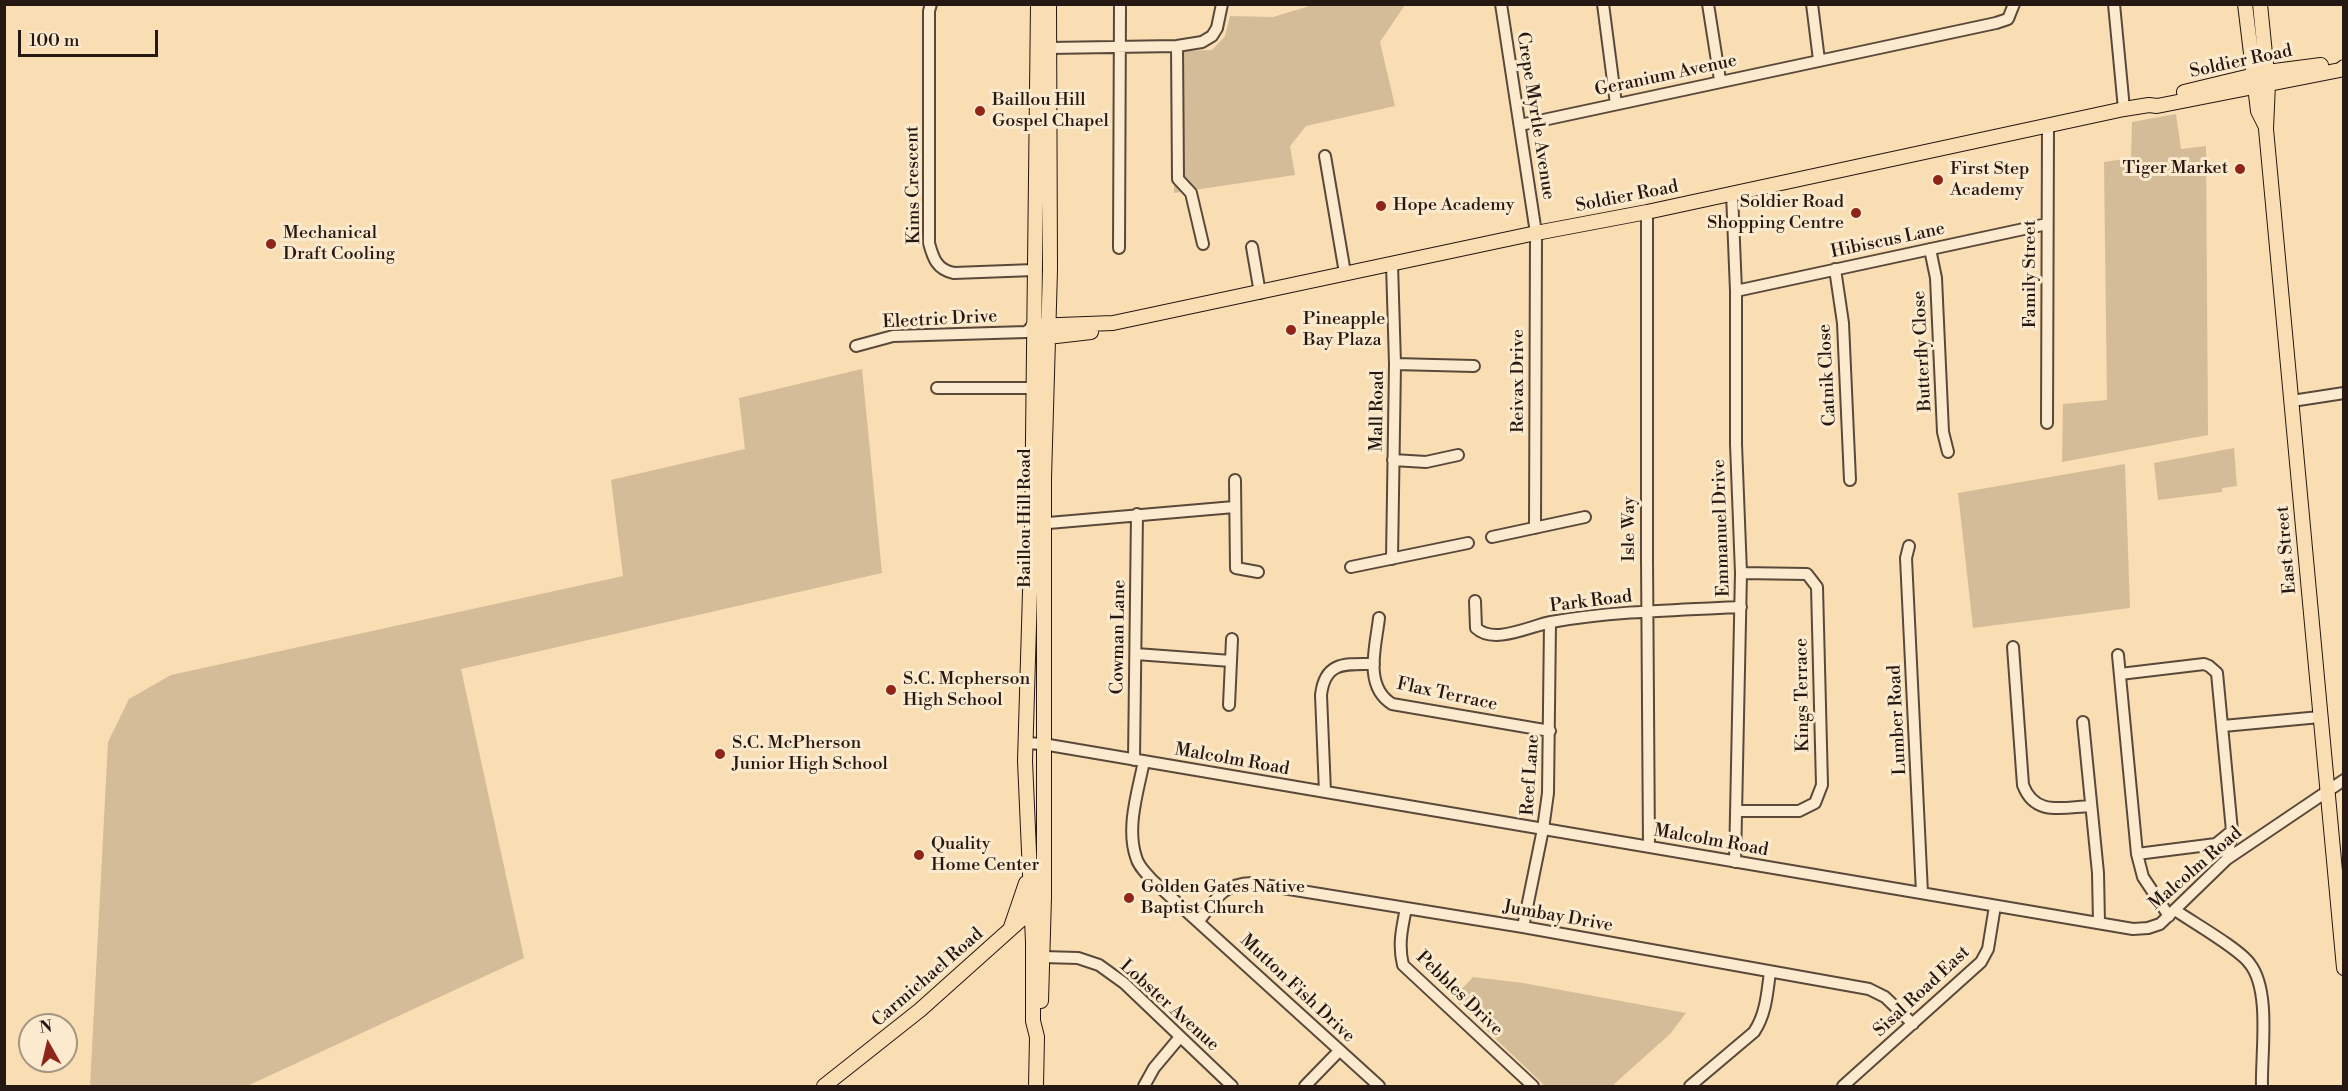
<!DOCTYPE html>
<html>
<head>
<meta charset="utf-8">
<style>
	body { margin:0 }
	#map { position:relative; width:2348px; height:1091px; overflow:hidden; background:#f9deb4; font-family:"Libre Bodoni",serif }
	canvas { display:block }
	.frame { position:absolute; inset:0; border:6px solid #251711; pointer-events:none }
	.north { position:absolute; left:18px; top:1013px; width:60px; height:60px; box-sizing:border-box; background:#fbeace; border:2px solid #a59682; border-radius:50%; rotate:352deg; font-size:16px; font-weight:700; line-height:24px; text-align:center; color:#251711 }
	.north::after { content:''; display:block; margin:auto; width:21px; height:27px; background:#8f2418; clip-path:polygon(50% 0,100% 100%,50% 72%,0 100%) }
	.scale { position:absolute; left:18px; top:30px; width:140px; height:27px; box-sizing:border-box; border:3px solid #251711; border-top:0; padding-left:8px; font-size:18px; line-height:21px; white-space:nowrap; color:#251711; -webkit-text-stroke:4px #fbeace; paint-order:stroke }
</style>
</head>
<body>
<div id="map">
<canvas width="2348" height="1091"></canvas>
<div class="frame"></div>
<div class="north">N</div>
<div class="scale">100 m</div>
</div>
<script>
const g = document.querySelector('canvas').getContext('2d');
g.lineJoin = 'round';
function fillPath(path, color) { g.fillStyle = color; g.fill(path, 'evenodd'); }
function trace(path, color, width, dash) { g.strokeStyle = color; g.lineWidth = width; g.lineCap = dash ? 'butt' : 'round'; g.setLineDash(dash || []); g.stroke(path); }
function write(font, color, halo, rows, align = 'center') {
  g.font = font + ' "Libre Bodoni",serif'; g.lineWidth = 6; g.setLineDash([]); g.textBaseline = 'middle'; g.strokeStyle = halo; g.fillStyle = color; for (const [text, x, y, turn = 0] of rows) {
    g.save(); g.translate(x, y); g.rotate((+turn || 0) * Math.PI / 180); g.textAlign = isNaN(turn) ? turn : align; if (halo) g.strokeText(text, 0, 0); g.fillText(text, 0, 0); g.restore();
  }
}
fillPath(new Path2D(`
	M 1313,5 L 1405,5 L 1380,42 L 1395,106 L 1306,126 L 1290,146 L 1295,175 L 1174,193 L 1175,51 L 1212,50 L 1225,36 L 1230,16 L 1273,17 Z
	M 2176,114 L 2181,149 L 2206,146 L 2208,435 L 2062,462 L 2063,404 L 2107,400 L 2104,162 L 2131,158 L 2132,122 Z
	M 862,369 L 882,573 L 461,669 L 524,958 L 247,1086 L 90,1086 L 108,742 L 129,699 L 171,675 L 623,576 L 611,480 L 745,449 L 739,398 Z
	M 2234,448 L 2237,486 L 2222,488 L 2222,492 L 2158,500 L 2154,463 Z
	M 2125,464 L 2130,608 L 1973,628 L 1958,493 Z
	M 1473,977 L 1523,983 L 1686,1013 L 1670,1034 L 1612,1086 L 1545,1086 L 1453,998 Z`), '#d5bc98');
const minor = new Path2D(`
	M 931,4 L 929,11 L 929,243 C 933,258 937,270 954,273 L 1034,270
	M 1501,4 L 1536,233 L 1535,528
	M 1603,4 L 1616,104
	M 1708,4 L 1720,80
	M 1812,4 L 1819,60
	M 2114,4 L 2124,109
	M 1177,46 L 1178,179 L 1191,193 L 1203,244
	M 1049,48 L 1177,46 L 1202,42 L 1212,36 L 1217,28 L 1222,4
	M 1520,125 L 1996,23 L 2008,19 L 2014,4
	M 1325,156 L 1345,273
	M 1732,193 L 1736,291 L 1736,444 L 1741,573 L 1735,862
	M 1647,212 L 1647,559 L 1649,847
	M 1252,247 L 1260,293
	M 1119,248 L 1120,4
	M 1930,249 L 1936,278 L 1943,432 L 1948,452
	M 1392,264 L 1395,364 L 1392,559
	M 1835,269 L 1843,323 L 1850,480
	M 1736,291 L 2047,224
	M 856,346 L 893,336 L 1026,332 L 1033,326
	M 1395,364 L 1474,366
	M 937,388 L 1033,388
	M 2292,401 L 2344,393
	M 2047,423 L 2048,125
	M 1393,460 L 1426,462 L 1458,455
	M 1235,480 L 1236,568 L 1258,572
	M 1037,524 L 1234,507
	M 1492,537 L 1585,517
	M 1909,546 L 1906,558 L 1922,893
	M 1351,567 L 1468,543
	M 1475,601 L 1476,628 C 1494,645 1530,626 1551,622 C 1614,611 1678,610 1741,607
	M 1379,618 C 1376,646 1363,686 1392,704 L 1550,731
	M 2013,647 L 2023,785 C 2035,817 2063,807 2091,806
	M 1136,654 L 1231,661
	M 2118,655 L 2137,854 L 2143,877 L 2169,916
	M 2120,674 L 2204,664 L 2209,666 L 2217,673 L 2232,831 L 2227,859
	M 1229,705 L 1232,639
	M 2083,722 L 2098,873 L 2099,923
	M 2223,726 L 2320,717
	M 1025,743 L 1043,744 L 2133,929 L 2148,928 L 2160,924 L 2227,859 L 2344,780
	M 1134,760 L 1137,514
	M 1144,761 C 1138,791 1126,827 1136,857 C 1138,866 1146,873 1152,880 L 1379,1086
	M 1325,792 L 1321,695 C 1325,661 1345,664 1374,664
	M 1737,811 L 1799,811 L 1815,803 L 1822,785 L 1817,587 L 1807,574 L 1741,573
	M 2137,854 L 2216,844 L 2232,831
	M 1406,908 C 1402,928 1398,945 1403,965 L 1533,1086
	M 2175,910 C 2192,922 2240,949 2250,964 C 2271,991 2261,1053 2262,1086
	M 1199,921 C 1216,899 1222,884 1252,883 L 1523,927 L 1869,989 L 1885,997 L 1913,1024
	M 1523,927 L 1543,829 L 1548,793 L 1550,623
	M 1043,957 L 1078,958 L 1099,965 L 1124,983 L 1232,1086
	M 1144,1086 L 1154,1068 L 1180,1037
	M 1305,1086 L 1339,1051
	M 1690,1086 L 1754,1032 C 1766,1014 1767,994 1770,972
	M 1843,1086 L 1981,962 L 1988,949 L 1995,906`);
const major = new Path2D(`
	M 2245,4 L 2258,111 L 2266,127
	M 2260,4 L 2268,84 L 2266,129 L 2344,968
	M 2184,92 L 2267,72 L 2321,65
	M 1033,326 L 1113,323 L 1536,233 L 1647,212 L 2124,109 L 2149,105 L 2157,106 L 2340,70 L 2344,67
	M 1039,338 L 1091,332
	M 1011,927 L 1026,883
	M 1041,1001 L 1044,897 L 1044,478 L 1050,270 L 1049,4
	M 824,1086 L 920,1010 L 1034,908
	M 1036,1086 L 1037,1037 L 1033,1021 L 1033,942 L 1025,761 L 1032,524 L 1038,4`);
trace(minor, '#5a493a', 14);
trace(major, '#251711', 16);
trace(minor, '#fbeace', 10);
trace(major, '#f9deb4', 14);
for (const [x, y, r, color] of [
	[980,111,6,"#8f2418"],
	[2240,169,6,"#8f2418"],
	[1938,180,6,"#8f2418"],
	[1381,206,6,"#8f2418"],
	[1856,213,6,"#8f2418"],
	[271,244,6,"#8f2418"],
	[1291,330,6,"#8f2418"],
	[891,690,6,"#8f2418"],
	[720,754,6,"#8f2418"],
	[919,855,6,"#8f2418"],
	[1129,898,6,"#8f2418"]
]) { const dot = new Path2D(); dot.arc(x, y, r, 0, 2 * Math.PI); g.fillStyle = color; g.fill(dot); trace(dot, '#fbeace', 2); }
write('18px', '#251711', '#fbeace', [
	["Soldier Road",2241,62,-12],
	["Geranium Avenue",1666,76,-12],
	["Crepe Myrtle Avenue",1535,116,81],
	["Kims Crescent",914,185,-91],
	["Soldier Road",1627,197,-11],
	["Hibiscus Lane",1888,241,-12],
	["Family Street",2031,274,-90],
	["Electric Drive",940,320,-3],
	["Butterfly Close",1923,351,-93],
	["Catnik Close",1828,375,-93],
	["Reivax Drive",1519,381,-90],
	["Mall Road",1378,411,-89],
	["Baillou Hill Road",1026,518,-90],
	["Emmanuel Drive",1722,528,-92],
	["Isle Way",1630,529,-90],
	["East Street",2287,550,-95],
	["Park Road",1591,602,-7],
	["Cowman Lane",1119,637,-89],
	["Flax Terrace",1447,695,12],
	["Kings Terrace",1803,695,-91],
	["Lumber Road",1898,720,-93],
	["Malcolm Road",1232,760,10],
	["Reef Lane",1531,775,-86],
	["Malcolm Road",1711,841,10],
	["Malcolm Road",2196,869,-41],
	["Jumbay Drive",1558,917,10],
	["Carmichael Road",928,978,-41],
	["Mutton Fish Drive",1297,989,43],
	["Sisal Road East",1922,992,-43],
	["Pebbles Drive",1459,994,44],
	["Lobster Avenue",1169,1006,42]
]);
write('18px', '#251711', '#fbeace', [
	["Baillou Hill",992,101],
	["Gospel Chapel",992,122],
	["Tiger Market",2228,169,"right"],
	["First Step",1950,170],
	["Academy",1950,191],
	["Soldier Road",1844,203,"right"],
	["Shopping Centre",1844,224,"right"],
	["Hope Academy",1393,206],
	["Mechanical",283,234],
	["Draft Cooling",283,255],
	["Pineapple",1303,320],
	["Bay Plaza",1303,341],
	["S.C. Mcpherson",903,680],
	["High School",903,701],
	["S.C. McPherson",732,744],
	["Junior High School",732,765],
	["Quality",931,845],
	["Home Center",931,866],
	["Golden Gates Native",1141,888],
	["Baptist Church",1141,909]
], 'left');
</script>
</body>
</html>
